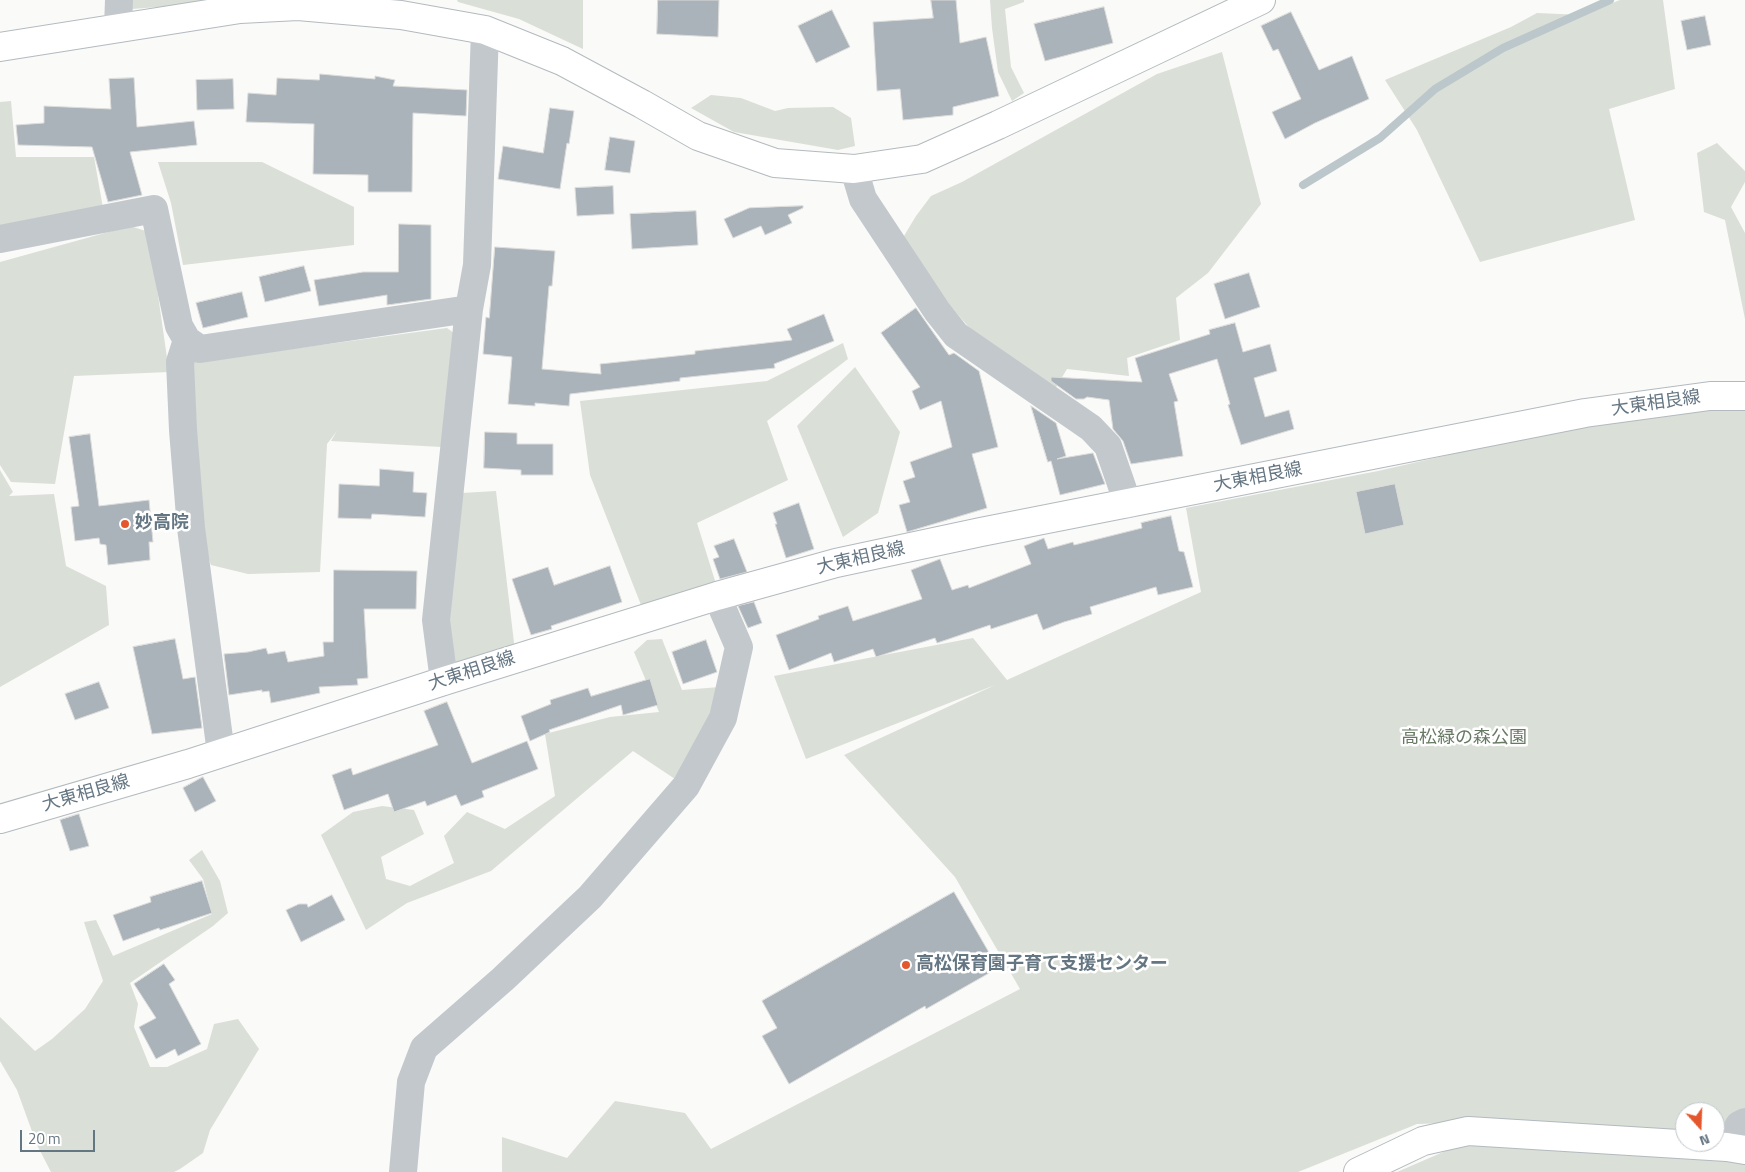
<!DOCTYPE html>
<html>
<head>
<meta charset="utf-8">
<style>
	body { margin:0 }
	#map { position:relative; width:1745px; height:1172px; overflow:hidden; background:#fafaf8; font-family:"Titillium Web",sans-serif }
	canvas { display:block }
	.north { position:absolute; left:1675px; top:1102px; width:50px; height:50px; box-sizing:border-box; background:#fff; border:1px solid #c1c8cd; border-radius:50%; rotate:160deg; font-size:14px; font-weight:700; line-height:20px; text-align:center; color:#657683 }
	.north::after { content:''; display:block; margin:auto; width:18px; height:22px; background:#e4572e; clip-path:polygon(50% 0,100% 100%,50% 72%,0 100%) }
	.scale { position:absolute; left:20px; top:1130px; width:75px; height:22px; box-sizing:border-box; border:2px solid #657683; border-top:0; padding-left:6px; font-size:15px; line-height:18px; white-space:nowrap; color:#657683; -webkit-text-stroke:4px #fff; paint-order:stroke }
</style>
</head>
<body>
<div id="map">
<canvas width="1745" height="1172"></canvas>
<div class="north">N</div>
<div class="scale">20 m</div>
</div>
<script>
const g = document.querySelector('canvas').getContext('2d');
g.lineJoin = 'round';
function fillPath(path, color) { g.fillStyle = color; g.fill(path, 'evenodd'); }
function trace(path, color, width, dash) { g.strokeStyle = color; g.lineWidth = width; g.lineCap = dash ? 'butt' : 'round'; g.setLineDash(dash || []); g.stroke(path); }
function write(font, color, halo, rows, align = 'center') {
  g.font = font + ' "Titillium Web","Noto Sans JP",sans-serif'; g.lineWidth = 5; g.setLineDash([]); g.textBaseline = 'middle'; g.strokeStyle = halo; g.fillStyle = color; for (const [text, x, y, turn = 0] of rows) {
    g.save(); g.translate(x, y); g.rotate((+turn || 0) * Math.PI / 180); g.textAlign = isNaN(turn) ? turn : align; if (halo) g.strokeText(text, 0, 0); g.fillText(text, 0, 0); g.restore();
  }
}
fillPath(new Path2D(`
	M 131,0 L 253,0 L 132,9 Z
	M 457,0 L 583,0 L 583,49 L 519,19 L 458,2 Z
	M 990,0 L 1024,0 L 1024,2 L 1005,9 L 1011,67 L 1024,93 L 1012,101 L 998,72 L 992,28 Z
	M 1620,0 L 1663,0 L 1675,89 L 1609,109 L 1635,220 L 1480,262 L 1417,130 L 1385,80 L 1511,27 L 1537,13 L 1582,15 Z
	M 1222,52 L 1261,204 L 1208,273 L 1176,298 L 1180,340 L 1127,358 L 1129,376 L 1067,369 L 1052,394 L 973,332 L 912,262 L 901,241 L 916,216 L 931,196 L 962,182 L 1157,74 Z
	M 711,95 L 741,98 L 775,111 L 788,108 L 833,107 L 851,118 L 855,146 L 838,150 L 734,132 L 691,108 Z
	M 11,101 L 16,157 L 94,157 L 103,208 L 0,235 L 0,102 Z
	M 1717,143 L 1745,171 L 1745,182 L 1731,207 L 1745,233 L 1745,319 L 1725,220 L 1704,212 L 1697,153 Z
	M 158,162 L 262,162 L 354,207 L 354,245 L 183,265 L 171,203 Z
	M 130,226 L 149,232 L 169,372 L 74,376 L 55,484 L 11,482 L 0,465 L 0,262 Z
	M 447,328 L 458,336 L 442,447 L 331,441 L 337,431 L 327,444 L 320,572 L 248,574 L 211,565 L 205,549 L 187,363 Z
	M 843,343 L 848,359 L 767,421 L 788,480 L 697,523 L 716,584 L 643,610 L 590,475 L 580,401 L 767,381 Z
	M 855,367 L 900,432 L 878,513 L 843,537 L 797,426 Z
	M 1700,410 L 1745,411 L 1745,1172 L 1397,1172 L 1508,1124 L 1448,1123 L 1417,1124 L 1298,1172 L 502,1172 L 502,1137 L 567,1158 L 615,1101 L 685,1113 L 711,1149 L 1020,989 L 955,877 L 844,755 L 995,685 L 806,759 L 774,676 L 973,638 L 1007,680 L 1201,592 L 1186,508 L 1378,471 L 1575,426 ZM 1685,1112 L 1715,1112 L 1715,1142 L 1685,1142 Z
	M 0,470 L 13,492 L 9,496 L 54,494 L 66,566 L 106,586 L 109,625 L 0,687 Z
	M 496,491 L 515,651 L 446,672 L 446,605 L 462,493 Z
	M 662,639 L 682,690 L 720,687 L 711,720 L 675,779 L 633,751 L 491,871 L 407,903 L 366,930 L 321,835 L 353,812 L 382,806 L 414,810 L 424,834 L 381,857 L 386,879 L 410,886 L 454,863 L 444,836 L 467,812 L 505,829 L 555,796 L 545,734 L 610,717 L 659,712 L 634,652 L 647,640 Z
	M 202,850 L 220,881 L 228,913 L 213,926 L 130,983 L 138,1004 L 134,1027 L 150,1067 L 167,1067 L 207,1049 L 214,1024 L 238,1019 L 259,1049 L 210,1130 L 203,1153 L 180,1169 L 174,1172 L 51,1172 L 37,1145 L 17,1090 L 0,1061 L 0,1017 L 35,1051 L 52,1039 L 85,1009 L 103,981 L 84,922 L 96,920 L 113,956 L 212,914 L 203,879 L 189,860 Z`), '#dadfd7');
trace(new Path2D(`
	M 1303,185 L 1380,138 L 1435,89 L 1503,48 L 1610,0`), '#bbc7cb', 8);
const building = new Path2D(`
	M 658,0 L 719,0 L 718,37 L 657,34 Z
	M 931,0 L 956,0 L 960,43 L 986,37 L 999,96 L 953,107 L 953,115 L 903,120 L 900,89 L 877,91 L 873,22 L 933,18 Z
	M 1104,7 L 1113,43 L 1045,61 L 1034,24 Z
	M 832,10 L 850,47 L 816,63 L 798,26 Z
	M 1291,12 L 1319,70 L 1352,56 L 1369,99 L 1315,123 L 1285,139 L 1272,112 L 1301,99 L 1278,49 L 1273,51 L 1261,26 Z
	M 1705,16 L 1711,45 L 1687,50 L 1681,21 Z
	M 320,74 L 375,79 L 375,76 L 395,80 L 393,86 L 467,90 L 466,116 L 413,113 L 412,192 L 368,192 L 368,175 L 313,174 L 314,124 L 246,122 L 248,93 L 276,95 L 277,78 L 319,80 Z
	M 134,78 L 137,127 L 194,121 L 197,145 L 130,152 L 142,195 L 108,202 L 92,147 L 18,145 L 16,125 L 44,123 L 44,106 L 111,109 L 109,79 Z
	M 233,79 L 234,109 L 197,110 L 196,80 Z
	M 550,108 L 574,111 L 569,144 L 567,143 L 560,189 L 498,179 L 503,146 L 543,153 Z
	M 610,137 L 635,141 L 630,173 L 605,170 Z
	M 613,186 L 614,214 L 577,216 L 575,188 Z
	M 803,206 L 803,208 L 788,215 L 792,223 L 765,235 L 761,226 L 733,238 L 724,219 L 749,208 Z
	M 696,211 L 698,245 L 632,249 L 630,214 Z
	M 399,224 L 431,225 L 431,299 L 387,305 L 387,295 L 319,306 L 314,280 L 363,272 L 398,272 Z
	M 495,247 L 555,251 L 552,286 L 549,286 L 542,369 L 601,374 L 600,364 L 695,354 L 695,351 L 792,340 L 787,329 L 824,314 L 834,341 L 774,364 L 775,368 L 680,378 L 680,381 L 570,394 L 569,406 L 535,403 L 535,406 L 508,404 L 512,357 L 483,354 L 486,317 L 489,318 Z
	M 304,266 L 311,291 L 265,302 L 259,277 Z
	M 1249,273 L 1260,307 L 1225,319 L 1214,284 Z
	M 242,292 L 248,317 L 203,328 L 196,303 Z
	M 916,308 L 949,355 L 954,353 L 979,371 L 998,447 L 972,454 L 987,508 L 907,532 L 899,505 L 910,502 L 903,481 L 915,477 L 910,462 L 952,447 L 941,401 L 920,410 L 912,391 L 920,387 L 881,333 Z
	M 1235,323 L 1243,352 L 1270,344 L 1277,371 L 1254,378 L 1265,417 L 1289,410 L 1294,429 L 1241,445 L 1228,405 L 1230,404 L 1217,359 L 1169,374 L 1178,401 L 1174,402 L 1183,456 L 1131,464 L 1123,441 L 1113,429 L 1109,400 L 1087,397 L 1084,399 L 1076,399 L 1051,381 L 1051,377 L 1142,382 L 1135,358 L 1210,334 L 1209,330 Z
	M 1031,406 L 1056,423 L 1066,456 L 1057,459 L 1093,453 L 1105,484 L 1060,495 L 1051,461 L 1048,462 Z
	M 485,432 L 517,433 L 517,444 L 553,444 L 553,475 L 521,475 L 521,470 L 484,468 Z
	M 90,434 L 99,506 L 149,500 L 153,542 L 149,542 L 150,560 L 108,565 L 106,545 L 100,544 L 99,538 L 75,541 L 71,507 L 79,506 L 69,437 Z
	M 380,469 L 414,472 L 413,492 L 427,493 L 425,517 L 372,514 L 371,519 L 338,518 L 339,484 L 379,486 Z
	M 1395,484 L 1404,525 L 1365,534 L 1356,492 Z
	M 799,503 L 814,549 L 786,558 L 775,524 L 777,524 L 773,513 Z
	M 1171,516 L 1179,551 L 1184,552 L 1193,587 L 1158,595 L 1156,587 L 1090,607 L 1092,614 L 1064,622 L 1043,630 L 1037,614 L 991,629 L 990,625 L 937,643 L 935,638 L 876,657 L 873,649 L 834,662 L 831,653 L 789,670 L 776,635 L 819,619 L 818,616 L 848,606 L 853,621 L 922,599 L 911,570 L 940,559 L 952,590 L 968,585 L 969,588 L 1031,564 L 1024,546 L 1044,538 L 1048,549 L 1073,542 L 1074,545 L 1142,528 L 1141,523 Z
	M 734,539 L 747,572 L 720,579 L 713,559 L 719,557 L 714,546 Z
	M 610,566 L 622,602 L 551,626 L 552,629 L 531,635 L 512,579 L 548,567 L 554,585 Z
	M 334,570 L 417,571 L 416,609 L 364,609 L 368,678 L 357,679 L 358,685 L 319,687 L 320,693 L 271,703 L 269,691 L 262,692 L 262,690 L 229,695 L 224,654 L 248,652 L 266,648 L 268,654 L 285,651 L 288,662 L 324,656 L 323,642 L 333,642 Z
	M 754,602 L 762,623 L 748,628 L 738,606 Z
	M 175,639 L 183,679 L 195,677 L 202,728 L 152,734 L 133,647 Z
	M 706,640 L 717,672 L 683,684 L 672,652 Z
	M 650,679 L 658,705 L 623,715 L 621,705 L 549,730 L 550,732 L 530,741 L 521,716 L 551,704 L 550,700 L 588,688 L 591,696 Z
	M 99,682 L 109,708 L 75,720 L 65,694 Z
	M 447,702 L 472,763 L 527,741 L 538,769 L 482,791 L 484,797 L 461,806 L 456,795 L 427,806 L 425,801 L 394,812 L 388,794 L 344,810 L 332,775 L 351,768 L 353,775 L 438,745 L 424,711 Z
	M 203,777 L 216,801 L 195,812 L 183,788 Z
	M 79,814 L 89,846 L 70,851 L 60,820 Z
	M 202,881 L 212,913 L 160,930 L 159,928 L 123,941 L 113,915 L 151,902 L 150,897 Z
	M 954,892 L 998,968 L 926,1009 L 925,1006 L 789,1084 L 762,1036 L 777,1028 L 762,1001 Z
	M 332,895 L 345,920 L 301,942 L 286,910 L 299,904 L 307,904 L 308,907 Z
	M 164,964 L 175,980 L 169,984 L 201,1044 L 178,1056 L 175,1049 L 156,1059 L 139,1027 L 156,1018 L 134,984 Z`);
fillPath(building, '#aab3b9');
trace(building, '#dcdcda', 1);
const secondary = new Path2D(`
	M 0,47 L 240,9 L 298,6 L 401,15 L 485,30 L 562,61 L 642,104 L 698,136 L 775,163 L 854,169 L 922,159 L 998,125 L 1261,0
	M 0,819 L 188,764 L 444,681 L 717,596 L 836,563 L 981,532 L 1585,413 L 1710,396 L 1745,396
	M 1358,1172 L 1423,1141 L 1468,1131 L 1727,1147 L 1745,1150`);
trace(secondary, '#b3babf', 30);
trace(new Path2D(`
	M 118,28 L 119,0
	M 854,169 L 863,199 L 937,311 L 956,335 L 1091,428 L 1108,446 L 1128,504
	M 0,239 L 154,209 L 179,326 L 187,340 L 200,349 L 469,309
	M 187,340 L 180,362 L 183,430 L 191,528 L 221,753
	M 444,681 L 436,620 L 469,309 L 477,265 L 485,30
	M 1727,1147 L 1739,1125 L 1745,1122
	M 403,1172 L 411,1082 L 424,1048 L 503,979 L 590,897 L 686,786 L 723,718 L 739,647 L 717,596`), '#c3c8cc', 28);
trace(secondary, '#fff', 28);
for (const [x, y, r, color] of [
	[125,524,5,"#e4572e"],
	[906,965,5,"#e4572e"]
]) { const dot = new Path2D(); dot.arc(x, y, r, 0, 2 * Math.PI); g.fillStyle = color; g.fill(dot); trace(dot, '#fff', 2); }
write('18px', '#657683', '#fff', [
	["大東相良線",1656,404,-8],
	["大東相良線",1258,478,-11],
	["大東相良線",861,559,-13],
	["大東相良線",472,672,-18],
	["大東相良線",86,794,-16]
]);
write('bold 18px', '#657683', '#fff', [
	["妙高院",135,524],
	["高松保育園子育て支援センター",916,965]
], 'left');
write('18px', '#687a64', '#fff', [
	["高松緑の森公園",1464,739]
]);
</script>
</body>
</html>
